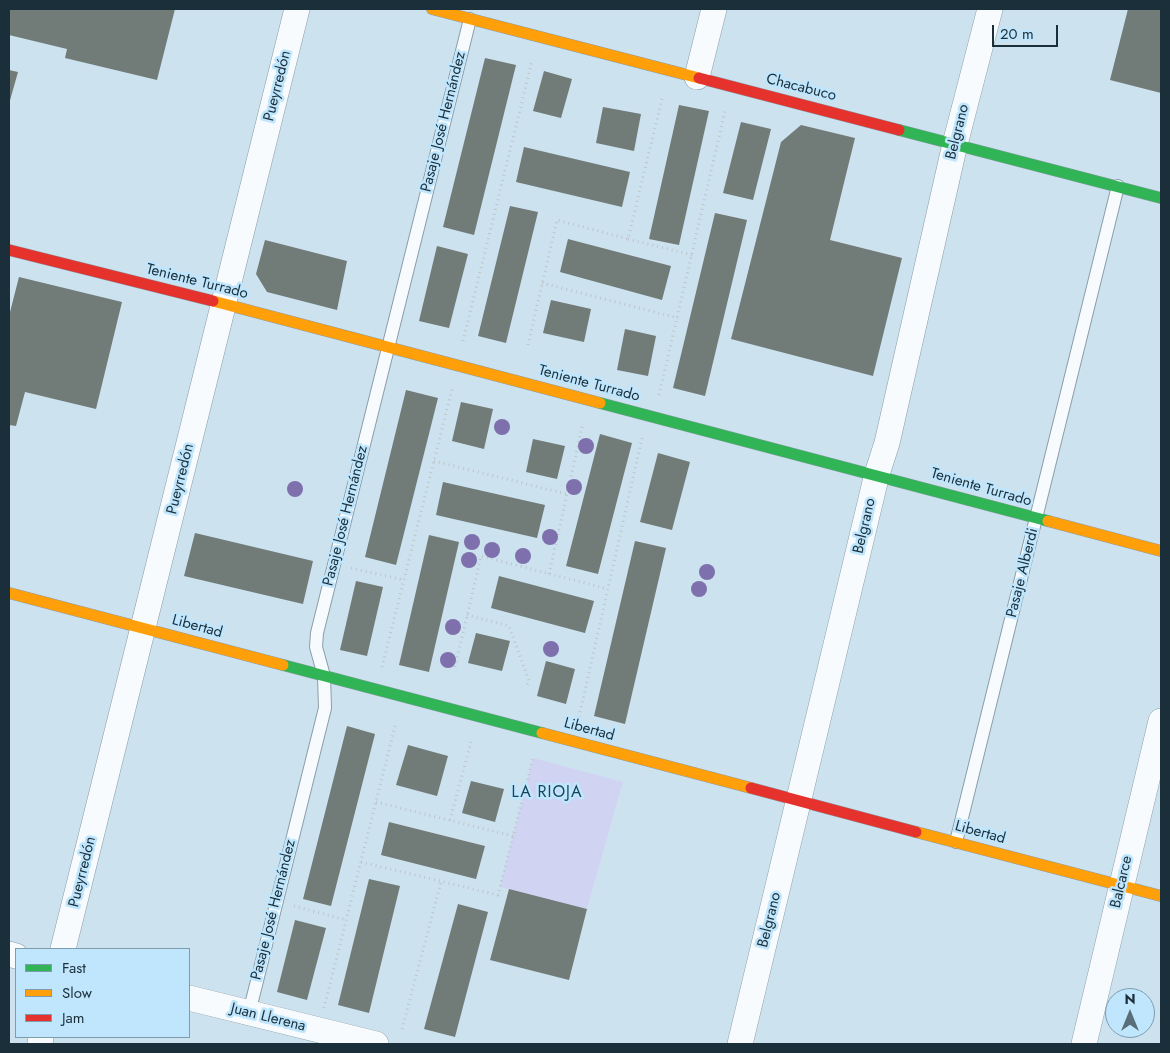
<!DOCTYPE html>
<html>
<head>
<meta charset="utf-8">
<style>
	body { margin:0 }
	#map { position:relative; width:1170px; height:1053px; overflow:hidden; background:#cde2ef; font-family:Jost,sans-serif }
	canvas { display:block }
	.frame { position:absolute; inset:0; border:10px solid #1b2f3a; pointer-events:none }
	.legend { position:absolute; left:15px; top:948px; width:175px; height:90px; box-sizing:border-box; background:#bfe6fd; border:1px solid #7d9daf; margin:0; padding:6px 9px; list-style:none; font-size:15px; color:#1b2f3a }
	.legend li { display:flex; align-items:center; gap:10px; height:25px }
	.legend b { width:25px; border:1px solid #7d9daf }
	.north { position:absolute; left:1105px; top:988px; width:50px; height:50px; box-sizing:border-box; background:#bfe6fd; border:1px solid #7d9daf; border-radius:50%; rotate:0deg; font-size:14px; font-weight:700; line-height:20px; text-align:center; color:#1b2f3a }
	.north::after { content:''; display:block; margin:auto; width:18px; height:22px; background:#596e79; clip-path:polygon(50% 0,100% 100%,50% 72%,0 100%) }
	.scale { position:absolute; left:992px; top:25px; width:66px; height:22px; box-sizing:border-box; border:2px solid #1b2f3a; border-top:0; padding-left:6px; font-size:15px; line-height:18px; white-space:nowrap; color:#1b2f3a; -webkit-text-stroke:4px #bfe6fd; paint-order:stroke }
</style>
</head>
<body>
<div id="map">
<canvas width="1170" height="1053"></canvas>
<div class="frame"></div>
<ul class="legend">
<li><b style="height:6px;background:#30b455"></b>Fast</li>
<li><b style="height:6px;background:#ff9f0a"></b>Slow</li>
<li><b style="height:6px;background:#e5322d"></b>Jam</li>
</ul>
<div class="north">N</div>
<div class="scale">20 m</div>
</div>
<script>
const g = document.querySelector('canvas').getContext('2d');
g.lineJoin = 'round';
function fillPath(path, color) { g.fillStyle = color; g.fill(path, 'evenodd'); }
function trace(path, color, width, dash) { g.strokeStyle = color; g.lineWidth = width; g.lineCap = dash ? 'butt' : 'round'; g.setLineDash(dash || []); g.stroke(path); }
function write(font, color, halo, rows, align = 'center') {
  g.font = font + ' Jost,sans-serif'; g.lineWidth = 5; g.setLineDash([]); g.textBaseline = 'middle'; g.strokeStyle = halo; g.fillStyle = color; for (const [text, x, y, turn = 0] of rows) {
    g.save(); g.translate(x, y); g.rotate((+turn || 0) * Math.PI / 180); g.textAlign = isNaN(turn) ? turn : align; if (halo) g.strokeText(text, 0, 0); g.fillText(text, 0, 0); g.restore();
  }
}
fillPath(new Path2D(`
	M 533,758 L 623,782 L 587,909 L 500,887 Z`), '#d0d4f2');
fillPath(new Path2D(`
	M 9,9 L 175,9 L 157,80 L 65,58 L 67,49 L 9,35 Z
	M 1128,9 L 1161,9 L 1161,93 L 1110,80 Z
	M 485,58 L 516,65 L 474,235 L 443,227 Z
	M 9,70 L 18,72 L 9,104 Z
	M 544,71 L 572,79 L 561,118 L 533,111 Z
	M 679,105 L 709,111 L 679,245 L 649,239 Z
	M 603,107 L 641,114 L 634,151 L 596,143 Z
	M 741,122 L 771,129 L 753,200 L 723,193 Z
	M 801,125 L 855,138 L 830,240 L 902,258 L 873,376 L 731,339 L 781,142 Z
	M 524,147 L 630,172 L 622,207 L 516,182 Z
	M 510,206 L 538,212 L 506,343 L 478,336 Z
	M 715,213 L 747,220 L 705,396 L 673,388 Z
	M 568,239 L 671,266 L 662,300 L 560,272 Z
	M 265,240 L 347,261 L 337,310 L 267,292 L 256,274 Z
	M 437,246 L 468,254 L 449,328 L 419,321 Z
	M 19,277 L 122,302 L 96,409 L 25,392 L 16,426 L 9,425 L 9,316 Z
	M 551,300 L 591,309 L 584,342 L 543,333 Z
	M 625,329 L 656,336 L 648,376 L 617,370 Z
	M 406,390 L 438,398 L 396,565 L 365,557 Z
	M 461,402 L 493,409 L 484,449 L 452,441 Z
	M 600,434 L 632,443 L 598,574 L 566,566 Z
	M 533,439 L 565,446 L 557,479 L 526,472 Z
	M 658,453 L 690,462 L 672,530 L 640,522 Z
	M 443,482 L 545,505 L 537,538 L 436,515 Z
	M 195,533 L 313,561 L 303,604 L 184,576 Z
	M 429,535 L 459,542 L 429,672 L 399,665 Z
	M 635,541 L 666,548 L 625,724 L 594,716 Z
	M 499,576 L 594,601 L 585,633 L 491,608 Z
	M 356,581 L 383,587 L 367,656 L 340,650 Z
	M 476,633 L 510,641 L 502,671 L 468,663 Z
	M 546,661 L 575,669 L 566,704 L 537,696 Z
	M 347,726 L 375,734 L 331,906 L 303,899 Z
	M 408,745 L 448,756 L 437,796 L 396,785 Z
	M 471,781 L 504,789 L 495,822 L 462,813 Z
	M 389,822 L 485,846 L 476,879 L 381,855 Z
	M 369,879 L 400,886 L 369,1013 L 338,1005 Z
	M 509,889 L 587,909 L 569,980 L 490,960 Z
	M 458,904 L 488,912 L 455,1037 L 424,1029 Z
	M 295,920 L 326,928 L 307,1000 L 277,992 Z`), '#717b78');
const lane = new Path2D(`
	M 956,842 L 1118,186
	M 249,1013 L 325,708 L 324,676 L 316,647 L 317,633 L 470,19`);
const street = new Path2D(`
	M 697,77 L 714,9
	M 63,949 L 297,9
	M 9,954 L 16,956
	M 189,998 L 376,1044
	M 40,1044 L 41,1037
	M 740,1044 L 877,474 L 887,443 L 955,144 L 990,9
	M 1084,1044 L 1161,721`);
const fast = new Path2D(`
	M 899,130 L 1161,198
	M 600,403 L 1048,521
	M 283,665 L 542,733`);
const slow = new Path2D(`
	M 432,9 L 699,78
	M 213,301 L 600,403
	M 1048,521 L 1161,551
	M 9,593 L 283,665
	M 542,733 L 751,788
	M 916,832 L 1161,896`);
const jam = new Path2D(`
	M 699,78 L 899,130
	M 9,250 L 213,301
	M 751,788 L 916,832`);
trace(lane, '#8b9da8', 14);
trace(street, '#8b9da8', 26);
trace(fast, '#8b9da8', 12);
trace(slow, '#8b9da8', 12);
trace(jam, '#8b9da8', 12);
trace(new Path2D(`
	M 628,239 L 692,255
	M 542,283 L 678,318
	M 463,341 L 532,61
	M 528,345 L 557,220 L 628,239 L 663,95
	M 659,395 L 725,111
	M 434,461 L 567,494
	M 351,568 L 404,580
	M 549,574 L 583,423
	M 467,615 L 509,626 L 529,681 L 527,685
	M 382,667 L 452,389
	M 455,667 L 481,556 L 608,589
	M 579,717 L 642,438
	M 376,802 L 513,836
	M 450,820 L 471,742
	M 361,862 L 498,895 L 533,758
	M 294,906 L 346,920
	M 324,1008 L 396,722
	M 402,1029 L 441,882`), '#bdc5ca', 3, [1, 4]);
trace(lane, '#f8fbfd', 12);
trace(street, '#f8fbfd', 25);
trace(fast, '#30b455', 11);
trace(slow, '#ff9f0a', 11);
trace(jam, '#e5322d', 11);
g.fillStyle = '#7d70ac';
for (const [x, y] of [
	[502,427],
	[586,446],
	[574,487],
	[295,489],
	[550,537],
	[472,542],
	[492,550],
	[523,556],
	[469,560],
	[707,572],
	[699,589],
	[453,627],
	[551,649],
	[448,660]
]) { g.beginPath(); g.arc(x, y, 8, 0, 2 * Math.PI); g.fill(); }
write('15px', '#1b2f3a', '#bfe6fd', [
	["Pueyrredón",278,86,-76],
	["Chacabuco",801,88,14],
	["Pasaje José Hernández",444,122,-76],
	["Belgrano",958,132,-76],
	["Teniente Turrado",197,282,14],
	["Teniente Turrado",589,384,15],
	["Pueyrredón",181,479,-76],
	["Teniente Turrado",981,488,16],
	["Pasaje José Hernández",346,516,-76],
	["Belgrano",865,526,-77],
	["Pasaje Alberdi",1023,573,-76],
	["Libertad",197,627,15],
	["Libertad",589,730,15],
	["Libertad",980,833,15],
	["Pueyrredón",83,872,-76],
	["Balcarce",1122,882,-77],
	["Pasaje José Hernández",274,910,-76],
	["Belgrano",770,920,-76],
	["Juan Llerena",268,1018,14]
]);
g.letterSpacing = '1px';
write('16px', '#16455d', '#bfe6fd', [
	["LA RIOJA",547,793]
]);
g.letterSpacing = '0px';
</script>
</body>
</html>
